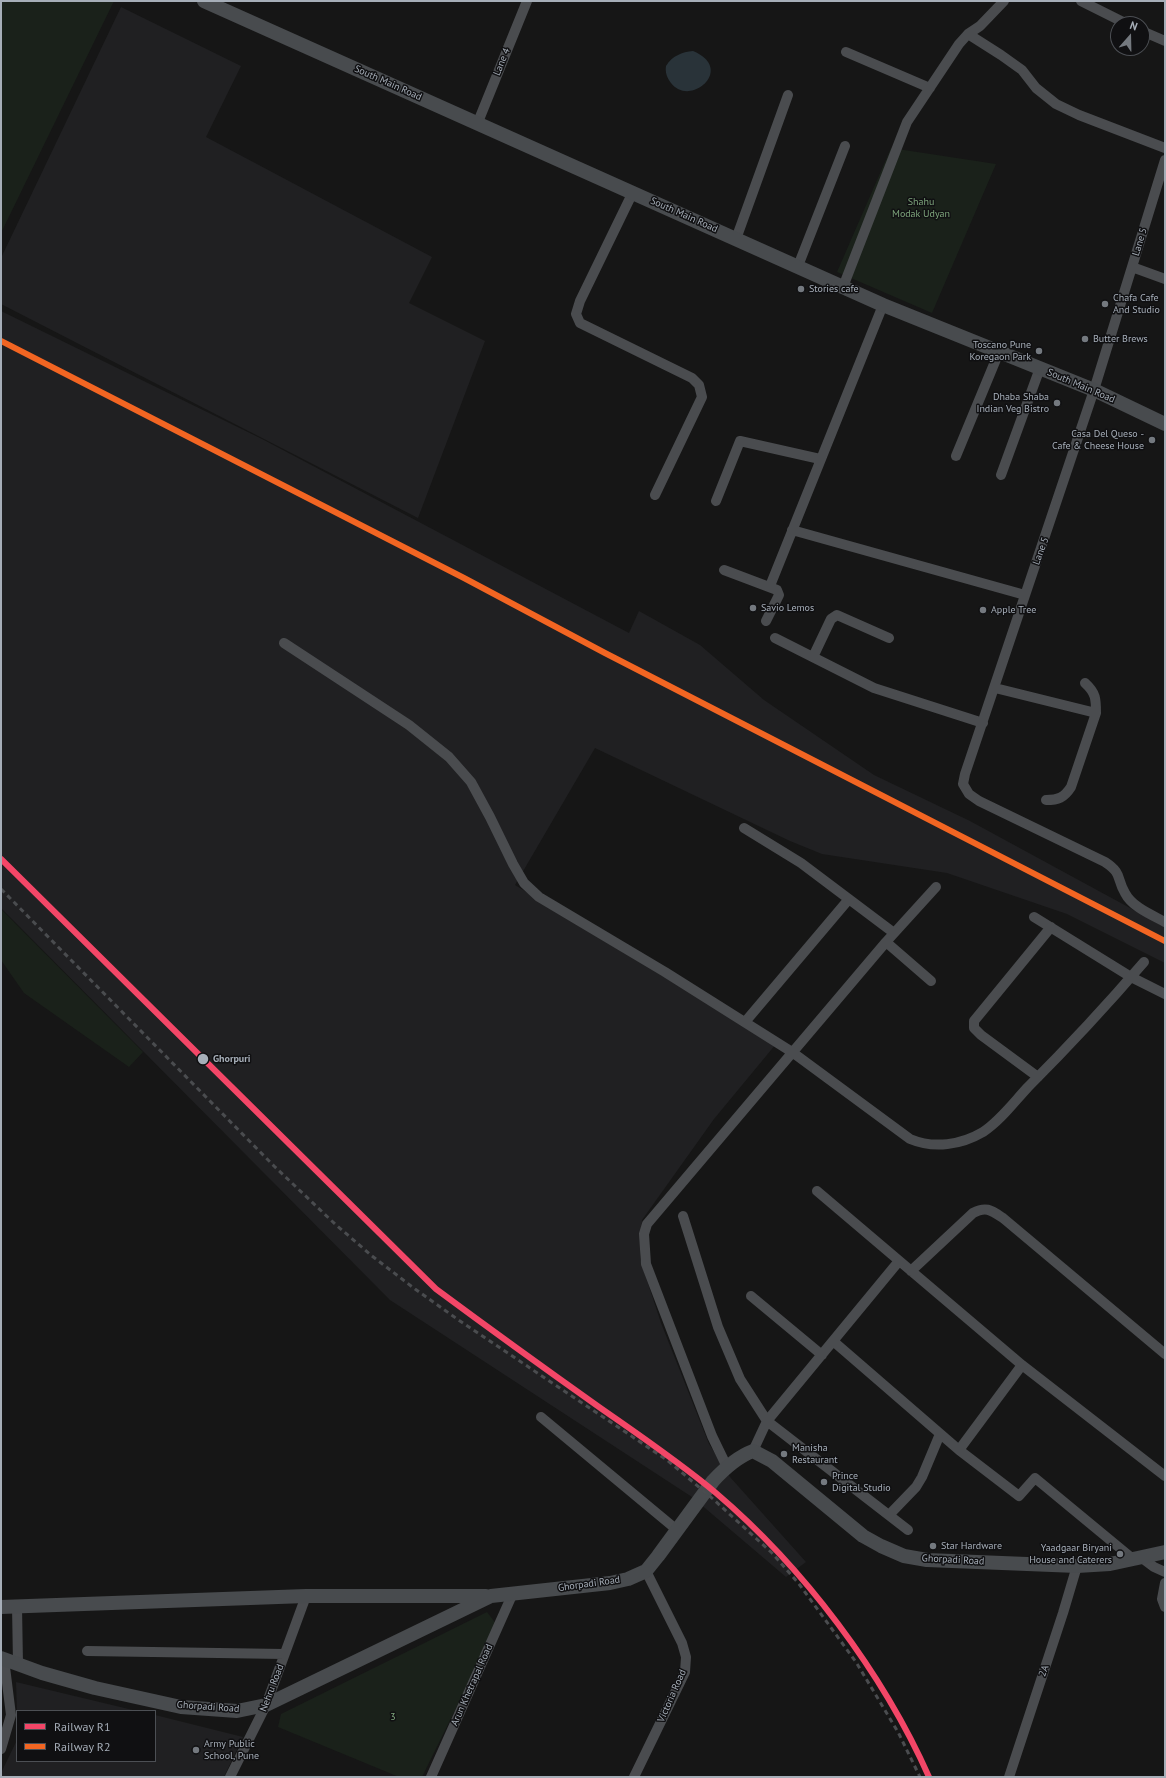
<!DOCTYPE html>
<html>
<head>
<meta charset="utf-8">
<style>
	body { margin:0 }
	#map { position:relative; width:1166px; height:1778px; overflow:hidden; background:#161616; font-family:"PT Sans",sans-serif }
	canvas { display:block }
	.frame { position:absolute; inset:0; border:2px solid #a6aeb8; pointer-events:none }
	.legend { position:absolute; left:16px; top:1710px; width:140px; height:52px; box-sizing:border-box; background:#101012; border:1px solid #4c4f54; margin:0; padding:5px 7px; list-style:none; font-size:12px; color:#a6aeb8 }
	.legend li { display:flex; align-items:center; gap:8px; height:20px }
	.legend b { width:20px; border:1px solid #4c4f54 }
	.north { position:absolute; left:1110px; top:16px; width:40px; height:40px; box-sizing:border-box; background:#101012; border:1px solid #4c4f54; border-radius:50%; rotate:20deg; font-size:11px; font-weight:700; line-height:16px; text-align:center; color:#a6aeb8 }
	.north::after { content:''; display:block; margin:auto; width:14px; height:18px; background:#74797f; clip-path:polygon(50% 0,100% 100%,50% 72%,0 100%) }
</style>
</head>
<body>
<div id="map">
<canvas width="1166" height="1778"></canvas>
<div class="frame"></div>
<ul class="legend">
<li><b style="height:5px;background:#f34667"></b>Railway R1</li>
<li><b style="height:5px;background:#f26522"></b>Railway R2</li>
</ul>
<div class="north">N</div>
</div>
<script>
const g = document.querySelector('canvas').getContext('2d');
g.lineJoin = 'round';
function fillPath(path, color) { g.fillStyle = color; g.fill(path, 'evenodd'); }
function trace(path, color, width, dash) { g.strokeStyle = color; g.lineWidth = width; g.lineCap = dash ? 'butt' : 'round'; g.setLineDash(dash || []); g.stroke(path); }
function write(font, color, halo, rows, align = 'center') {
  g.font = font + ' "PT Sans",sans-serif'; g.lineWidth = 3; g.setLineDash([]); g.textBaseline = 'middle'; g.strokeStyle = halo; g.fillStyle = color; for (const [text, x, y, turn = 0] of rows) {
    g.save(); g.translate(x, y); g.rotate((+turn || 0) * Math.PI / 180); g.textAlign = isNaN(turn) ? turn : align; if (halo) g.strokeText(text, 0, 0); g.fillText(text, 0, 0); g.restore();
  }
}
fillPath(new Path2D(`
	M 121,7 L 241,66 L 206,137 L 432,257 L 409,303 L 485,341 L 418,518 L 1,304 L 1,258 Z
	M 1,311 L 262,439 L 629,633 L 639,611 L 700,645 L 764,700 L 874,775 L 970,821 L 1165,927 L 1165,963 L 1067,914 L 947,873 L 822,854 L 790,841 L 595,748 L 515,885 L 776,1044 L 714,1119 L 642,1220 L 640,1259 L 661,1323 L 709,1444 L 730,1477 L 806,1562 L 786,1577 L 692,1497 L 390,1300 L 1,908 Z
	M 16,1682 L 137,1711 L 17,1711 Z
	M 155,1715 L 243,1737 L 224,1777 L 1,1777 L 1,1773 L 17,1740 L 17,1730 L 17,1761 L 155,1761 Z`), '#202022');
fillPath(new Path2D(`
	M 1,1 L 114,1 L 1,233 Z
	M 891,148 L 996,164 L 932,313 L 837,272 Z
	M 1,909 L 143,1052 L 129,1067 L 24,993 L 1,960 Z
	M 487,1612 L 497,1625 L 422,1777 L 399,1777 L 278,1727 L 281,1714 Z`), '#1a211a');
fillPath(new Path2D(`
	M 693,51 C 736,69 690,108 671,83 C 667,78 665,72 666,66 C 672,56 682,52 693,51 Z`), '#293339');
trace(new Path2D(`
	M 1081,1 L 1127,24
	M 1142,31 L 1165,41
	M 968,34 L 1001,55 L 1022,70 L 1036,88 L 1056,104 L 1079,115 L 1165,148
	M 846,52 L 930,88
	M 478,122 L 527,1
	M 1165,160 L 1094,390 L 965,774 L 963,784 L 969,794 L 979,801 L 1105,862 C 1123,874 1116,878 1125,893 C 1132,907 1152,915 1165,922
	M 633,192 L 580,301 L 576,314 L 580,323 L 692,378 L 699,385 L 702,397 L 655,495
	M 736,239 L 788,95
	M 798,266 L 845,146
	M 1132,267 L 1165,279
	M 843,287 L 907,122 L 959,44 L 968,34 L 980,26 L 1004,1
	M 956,456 L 999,352
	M 1001,475 L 1040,368
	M 716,501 L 740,441 L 820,459
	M 792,530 L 1025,595
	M 724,570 L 777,590 L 779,595 L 766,621
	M 770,586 L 883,305
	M 775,638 L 874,688 L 983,723
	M 284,643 L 409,725 L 449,757 L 471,782 L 490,817 L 513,864 L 524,883 L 539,897 L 665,972 L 792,1052 L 910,1139 C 934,1149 961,1145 983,1132 C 1000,1121 1014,1102 1028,1087 C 1068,1047 1107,1005 1144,962
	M 813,657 L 831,619 L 837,615 L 889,638
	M 995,688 L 1096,713 C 1096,699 1096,693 1085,683
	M 1046,800 C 1058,800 1064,798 1071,787 L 1096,713
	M 744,828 L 801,863 L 894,933
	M 1034,917 L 1131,977 L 1165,994
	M 886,942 L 931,981
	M 745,1022 L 849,899
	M 1038,1077 L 981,1035 L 974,1028 L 974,1021 L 1051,927
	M 817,1191 L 1022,1365 L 1165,1476
	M 683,1216 L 718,1327 L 740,1379 L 767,1421 L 908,1530
	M 911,1271 L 973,1213 C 986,1206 991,1210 1003,1218 L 1165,1354
	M 751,1296 L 822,1355
	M 833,1341 L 959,1450 L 1019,1496 L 1035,1478 L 1133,1559
	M 541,1417 L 677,1530
	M 959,1450 L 1022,1365
	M 753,1451 L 767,1421 L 899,1261
	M 727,1467 L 712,1436 L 646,1264 L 644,1234 L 647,1224 L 886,942 L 936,887
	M 889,1515 L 916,1487 L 922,1477 L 940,1434
	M 1142,1558 L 1154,1567 L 1165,1572
	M 1165,1583 L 1162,1599 L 1165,1607
	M 17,1606 L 18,1664
	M 87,1651 L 284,1654
	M 1,1749 L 11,1715 L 4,1659
	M 230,1777 L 266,1705 L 306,1596
	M 431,1777 L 513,1593
	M 634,1777 L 685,1672 L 686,1657 L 682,1643 L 646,1571
	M 1009,1777 L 1063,1613 L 1077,1566`), '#4a4c4f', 10);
trace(new Path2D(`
	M 204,1 L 883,305 L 1094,390 L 1165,424
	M 1,1607 L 306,1596 L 486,1596
	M 1,1658 L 42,1673 L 95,1688 L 181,1707 L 237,1711 L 266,1705 L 491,1596 L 610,1583 L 628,1579 L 646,1571 L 658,1556 L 713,1481 C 724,1469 737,1457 753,1451 L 772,1461 L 863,1536 L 881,1546 L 904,1556 L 927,1560 L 1077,1566 L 1110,1564 L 1165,1552`), '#484b4e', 14);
trace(new Path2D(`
	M 1,889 L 274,1166 L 335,1224 L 372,1256 L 415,1289 L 460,1321 L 667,1460 L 713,1499 L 772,1553 L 799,1584 L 856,1662 L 898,1732 L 920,1777`), '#4a4c4f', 3, [5, 4]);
trace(new Path2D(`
	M 1,859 L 436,1289 C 490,1329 544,1368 599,1407 C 639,1435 679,1462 716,1493 C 803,1567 883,1673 929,1777`), '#f34667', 6);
trace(new Path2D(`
	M 1,341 L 464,578 L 605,653 L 1165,941`), '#f26522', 6);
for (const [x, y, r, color] of [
	[801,289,4,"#74797f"],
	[1105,304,4,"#74797f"],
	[1085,339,4,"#74797f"],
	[1039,351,4,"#74797f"],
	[1057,403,4,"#74797f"],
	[1152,440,4,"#74797f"],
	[753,608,4,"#74797f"],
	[983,610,4,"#74797f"],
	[203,1059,6,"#a6aeb8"],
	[784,1454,4,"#74797f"],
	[824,1482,4,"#74797f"],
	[933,1546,4,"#74797f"],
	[1120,1554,4,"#74797f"],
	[196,1750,4,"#74797f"]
]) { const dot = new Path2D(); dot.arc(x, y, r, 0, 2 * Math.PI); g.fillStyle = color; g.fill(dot); trace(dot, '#101012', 1.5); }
write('10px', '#a6aeb8', '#101012', [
	["Lane 4",502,62,-68],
	["South Main Road",388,83,24],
	["South Main Road",684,215,24],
	["Lane 5",1140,242,-73],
	["South Main Road",1081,386,23],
	["Lane 5",1041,551,-70],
	["Ghorpadi Road",953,1560,3],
	["Ghorpadi Road",589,1584,-8],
	["2A",1044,1671,-71],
	["Arun Khetrapal Road",472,1685,-66],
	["Nehru Road",272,1688,-69],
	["Victoria Road",672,1696,-66],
	["Ghorpadi Road",208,1707,4]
]);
write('10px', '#7ea57c', '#101012', [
	["Shahu",921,202],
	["Modak Udyan",921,214],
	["3",393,1717]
]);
write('10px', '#a6aeb8', '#101012', [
	["Stories cafe",809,289],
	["Chafa Cafe",1113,298],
	["And Studio",1113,310],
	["Butter Brews",1093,339],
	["Toscano Pune",1031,345,"right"],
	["Koregaon Park",1031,357,"right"],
	["Dhaba Shaba",1049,397,"right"],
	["Indian Veg Bistro",1049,409,"right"],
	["Casa Del Queso -",1144,434,"right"],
	["Cafe & Cheese House",1144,446,"right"],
	["Savio Lemos",761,608],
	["Apple Tree",991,610],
	["Manisha",792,1448],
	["Restaurant",792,1460],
	["Prince",832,1476],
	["Digital Studio",832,1488],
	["Star Hardware",941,1546],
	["Yaadgaar Biryani",1112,1548,"right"],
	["House and Caterers",1112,1560,"right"],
	["Army Public",204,1744],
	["School, Pune",204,1756]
], 'left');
write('bold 10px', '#a6aeb8', '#101012', [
	["Ghorpuri",213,1059]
], 'left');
</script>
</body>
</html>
